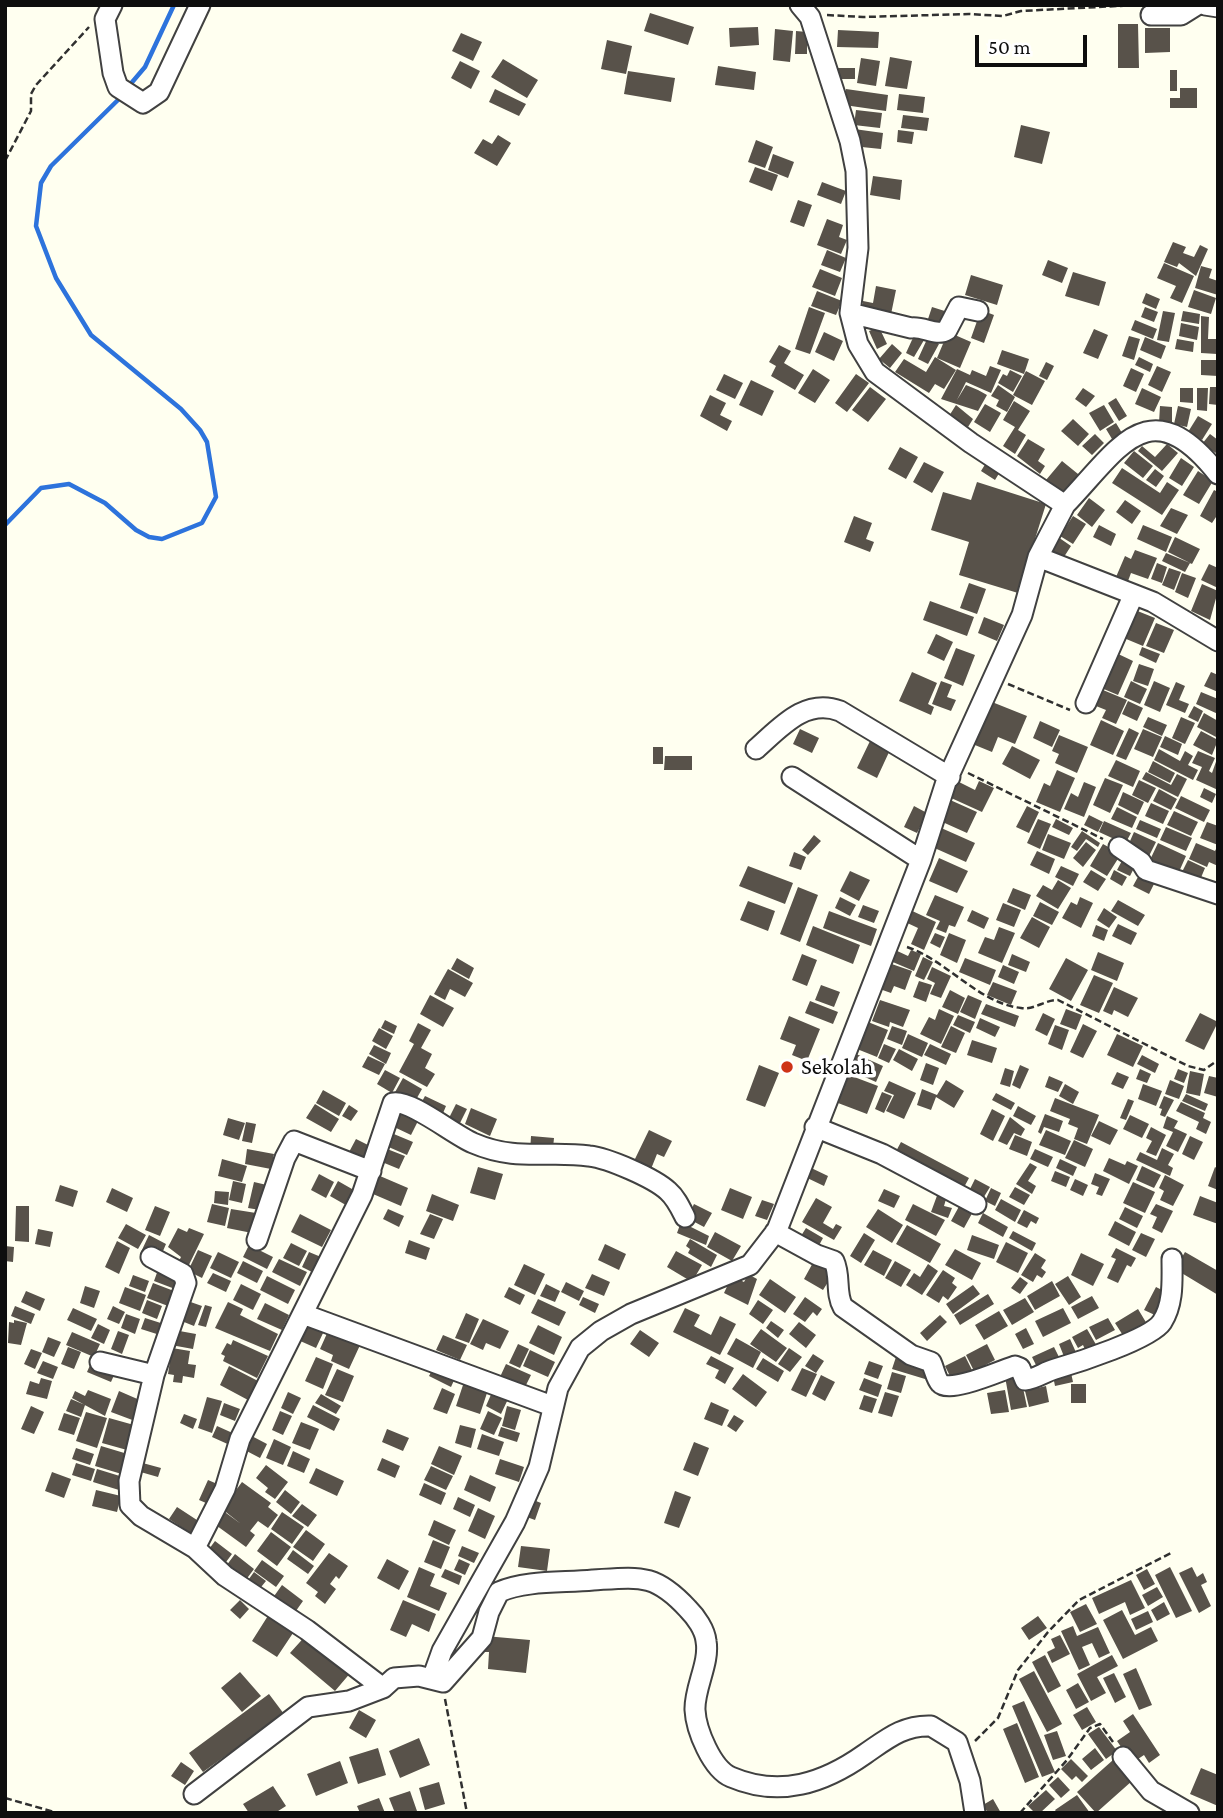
<!DOCTYPE html>
<html>
<head>
<meta charset="utf-8">
<style>
	body { margin:0 }
	#map { position:relative; width:1223px; height:1818px; overflow:hidden; background:#fffff0; font-family:"Crimson Pro",serif }
	canvas { display:block }
	.frame { position:absolute; inset:0; border:7px solid #0e0e0e; pointer-events:none }
	.scale { position:absolute; left:975px; top:35px; width:112px; height:32px; box-sizing:border-box; border:4px solid #0e0e0e; border-top:0; padding-left:9px; font-size:21px; line-height:24px; white-space:nowrap; color:#0e0e0e; -webkit-text-stroke:5px #fff; paint-order:stroke }
</style>
</head>
<body>
<div id="map">
<canvas width="1223" height="1818"></canvas>
<div class="frame"></div>
<div class="scale">50 m</div>
</div>
<script>
const g = document.querySelector('canvas').getContext('2d');
g.lineJoin = 'round';
function trace(path, color, width, dash) { g.strokeStyle = color; g.lineWidth = width; g.lineCap = dash ? 'butt' : 'round'; g.setLineDash(dash || []); g.stroke(path); }
function fillPath(path, color) { g.fillStyle = color; g.fill(path, 'evenodd'); }
function write(font, color, halo, rows, align = 'center') {
  g.font = font + ' "Crimson Pro",serif'; g.lineWidth = 7; g.setLineDash([]); g.textBaseline = 'middle'; g.strokeStyle = halo; g.fillStyle = color; for (const [text, x, y, turn = 0] of rows) {
    g.save(); g.translate(x, y); g.rotate((+turn || 0) * Math.PI / 180); g.textAlign = isNaN(turn) ? turn : align; if (halo) g.strokeText(text, 0, 0); g.fillText(text, 0, 0); g.restore();
  }
}
trace(new Path2D(`
	M 128,87 L 145,67 L 174,5
	M 5,525 L 41,488 L 69,484 L 105,503 L 136,530 L 149,537 L 162,539 L 202,523 L 216,497 L 207,442 L 200,430 L 181,409 L 91,335 L 56,278 L 36,226 L 41,183 L 51,166 L 121,97`), '#2d73dc', 4.5);
fillPath(new Path2D(`
	M 650,13 L 694,27 L 688,45 L 644,31 Z
	M 1118,24 L 1138,24 L 1139,68 L 1118,68 Z
	M 758,27 L 759,45 L 730,47 L 729,28 Z
	M 1145,28 L 1170,28 L 1170,52 L 1145,53 Z
	M 775,29 L 793,31 L 790,62 L 773,60 Z
	M 838,30 L 879,32 L 878,48 L 837,47 Z
	M 796,31 L 807,32 L 807,54 L 795,54 Z
	M 461,33 L 482,42 L 473,61 L 452,51 Z
	M 607,40 L 632,46 L 626,74 L 601,69 Z
	M 890,57 L 912,61 L 907,89 L 885,86 Z
	M 861,58 L 880,61 L 876,86 L 857,83 Z
	M 503,59 L 538,80 L 527,98 L 491,77 Z
	M 460,61 L 480,71 L 471,89 L 451,78 Z
	M 718,66 L 756,72 L 754,90 L 715,85 Z
	M 837,68 L 855,68 L 855,79 L 837,79 Z
	M 1170,70 L 1177,70 L 1177,91 L 1170,91 Z
	M 628,71 L 675,78 L 671,102 L 624,94 Z
	M 1180,88 L 1197,88 L 1197,108 L 1170,108 L 1170,98 L 1180,98 Z
	M 495,89 L 526,104 L 519,116 L 489,102 Z
	M 846,89 L 888,95 L 886,111 L 844,105 Z
	M 899,94 L 925,97 L 923,113 L 897,110 Z
	M 856,110 L 882,113 L 880,128 L 854,125 Z
	M 903,115 L 929,118 L 927,131 L 901,128 Z
	M 1021,125 L 1050,132 L 1042,164 L 1014,157 Z
	M 854,129 L 883,133 L 881,149 L 852,146 Z
	M 898,130 L 914,132 L 912,144 L 897,142 Z
	M 498,135 L 511,143 L 497,166 L 474,153 L 483,139 L 492,144 Z
	M 756,140 L 773,147 L 765,168 L 748,162 Z
	M 773,154 L 794,162 L 788,178 L 768,170 Z
	M 755,167 L 778,175 L 772,191 L 749,182 Z
	M 873,176 L 902,180 L 900,200 L 870,195 Z
	M 822,182 L 846,191 L 841,204 L 817,195 Z
	M 798,200 L 812,205 L 804,227 L 790,222 Z
	M 827,219 L 843,225 L 839,237 L 847,240 L 841,254 L 817,245 Z
	M 1173,242 L 1186,247 L 1183,253 L 1194,257 L 1200,245 L 1208,249 L 1196,276 L 1179,263 L 1177,267 L 1164,262 Z
	M 827,250 L 846,258 L 840,272 L 821,265 Z
	M 1048,260 L 1068,268 L 1062,283 L 1042,275 Z
	M 1164,263 L 1194,276 L 1182,303 L 1170,298 L 1176,286 L 1157,278 Z
	M 1201,266 L 1212,269 L 1209,278 L 1218,281 L 1218,295 L 1195,288 Z
	M 820,269 L 842,278 L 835,296 L 812,287 Z
	M 1073,272 L 1106,282 L 1099,306 L 1065,296 Z
	M 971,275 L 1003,285 L 997,305 L 965,295 Z
	M 876,286 L 896,290 L 890,319 L 862,311 L 863,301 L 873,303 Z
	M 1194,290 L 1216,298 L 1211,314 L 1188,307 Z
	M 817,291 L 842,301 L 836,315 L 811,306 Z
	M 1146,293 L 1160,299 L 1156,309 L 1142,303 Z
	M 809,307 L 825,313 L 810,354 L 795,349 Z
	M 932,307 L 951,313 L 945,331 L 926,325 Z
	M 1145,307 L 1158,312 L 1154,322 L 1141,317 Z
	M 981,310 L 994,315 L 984,343 L 971,338 Z
	M 1163,311 L 1175,313 L 1169,342 L 1157,340 Z
	M 1183,311 L 1200,314 L 1199,324 L 1181,321 Z
	M 1201,316 L 1209,317 L 1208,339 L 1217,339 L 1217,354 L 1201,353 Z
	M 1135,320 L 1157,329 L 1153,339 L 1131,330 Z
	M 1181,323 L 1199,327 L 1197,340 L 1179,336 Z
	M 879,327 L 887,344 L 877,349 L 869,331 Z
	M 917,329 L 927,335 L 914,357 L 906,353 Z
	M 1094,329 L 1108,335 L 1098,359 L 1083,353 Z
	M 824,332 L 843,341 L 834,361 L 815,352 Z
	M 948,332 L 971,342 L 960,368 L 937,358 Z
	M 1129,336 L 1140,339 L 1134,360 L 1122,356 Z
	M 928,337 L 939,344 L 928,364 L 918,359 Z
	M 1145,337 L 1166,346 L 1161,359 L 1140,350 Z
	M 1177,339 L 1194,342 L 1193,352 L 1175,349 Z
	M 892,344 L 902,353 L 890,368 L 879,359 Z
	M 779,345 L 791,351 L 784,363 L 804,375 L 795,390 L 771,376 L 776,366 L 769,362 Z
	M 1002,350 L 1029,359 L 1024,374 L 997,364 Z
	M 935,357 L 956,370 L 944,389 L 935,384 L 929,393 L 895,372 L 904,359 L 926,372 Z
	M 1139,357 L 1153,364 L 1150,372 L 1135,365 Z
	M 1201,360 L 1218,360 L 1218,376 L 1201,375 Z
	M 1046,362 L 1054,366 L 1047,380 L 1039,376 Z
	M 990,366 L 1001,370 L 991,393 L 966,382 L 957,400 L 966,385 L 978,390 L 987,395 L 978,411 L 941,399 L 957,369 L 970,375 L 972,370 L 986,376 Z
	M 1157,366 L 1171,372 L 1162,392 L 1148,385 Z
	M 1131,368 L 1144,374 L 1136,392 L 1123,386 Z
	M 813,369 L 830,380 L 815,403 L 798,393 Z
	M 1010,370 L 1022,376 L 1013,392 L 998,383 L 1003,374 L 1007,376 Z
	M 1026,371 L 1045,381 L 1032,405 L 1013,395 Z
	M 724,374 L 743,383 L 735,399 L 716,390 Z
	M 856,374 L 869,383 L 847,412 L 835,403 Z
	M 751,380 L 774,391 L 762,416 L 739,405 Z
	M 998,385 L 1015,397 L 1007,412 L 996,406 L 999,400 L 991,396 Z
	M 870,387 L 886,399 L 868,422 L 852,410 Z
	M 1210,387 L 1218,387 L 1218,405 L 1209,404 Z
	M 1083,388 L 1095,396 L 1086,407 L 1075,399 Z
	M 1142,388 L 1161,397 L 1154,412 L 1135,404 Z
	M 1180,388 L 1193,388 L 1193,403 L 1180,402 Z
	M 1197,388 L 1208,388 L 1207,411 L 1197,410 Z
	M 710,395 L 726,403 L 720,415 L 732,421 L 727,431 L 700,416 Z
	M 1116,398 L 1127,416 L 1119,421 L 1108,403 Z
	M 1014,401 L 1030,411 L 1018,430 L 1026,435 L 1015,454 L 1003,446 L 1015,427 L 1003,420 Z
	M 985,404 L 1001,413 L 990,432 L 974,422 Z
	M 956,405 L 973,419 L 968,427 L 949,416 Z
	M 1104,405 L 1114,422 L 1100,431 L 1089,413 Z
	M 1160,406 L 1172,407 L 1172,424 L 1159,423 Z
	M 1178,406 L 1191,409 L 1187,427 L 1174,424 Z
	M 1198,416 L 1212,424 L 1202,440 L 1188,432 Z
	M 1073,419 L 1089,434 L 1078,446 L 1061,431 Z
	M 1116,423 L 1125,438 L 1115,444 L 1106,429 Z
	M 1095,434 L 1104,443 L 1092,455 L 1082,446 Z
	M 1210,434 L 1218,440 L 1216,453 L 1202,444 Z
	M 1028,439 L 1045,449 L 1038,461 L 1045,466 L 1040,474 L 1017,456 Z
	M 1167,444 L 1178,453 L 1162,471 L 1138,451 L 1142,446 L 1155,457 Z
	M 900,447 L 918,457 L 906,479 L 888,469 Z
	M 1134,451 L 1153,466 L 1143,478 L 1124,463 Z
	M 989,458 L 1003,467 L 995,480 L 981,471 Z
	M 1181,458 L 1194,467 L 1182,486 L 1169,478 Z
	M 1062,461 L 1083,478 L 1068,497 L 1046,480 Z
	M 924,462 L 944,472 L 932,493 L 913,482 Z
	M 1122,468 L 1160,493 L 1167,482 L 1179,490 L 1162,515 L 1112,483 Z
	M 1155,469 L 1164,476 L 1156,487 L 1146,480 Z
	M 1198,471 L 1213,481 L 1199,504 L 1183,495 Z
	M 977,482 L 1046,504 L 1018,593 L 959,575 L 969,542 L 931,530 L 943,492 L 971,500 Z
	M 1214,490 L 1218,492 L 1218,514 L 1212,523 L 1200,516 Z
	M 1089,498 L 1105,510 L 1092,527 L 1077,515 Z
	M 1125,500 L 1141,511 L 1132,524 L 1116,512 Z
	M 1171,508 L 1188,515 L 1177,534 L 1160,526 Z
	M 854,516 L 872,523 L 866,539 L 874,542 L 870,552 L 844,542 Z
	M 1073,516 L 1086,524 L 1073,544 L 1060,536 Z
	M 1099,525 L 1116,534 L 1111,546 L 1093,537 Z
	M 1143,525 L 1172,537 L 1166,552 L 1137,539 Z
	M 1058,537 L 1071,546 L 1062,560 L 1048,552 Z
	M 1175,537 L 1200,549 L 1192,564 L 1168,552 Z
	M 1135,550 L 1157,558 L 1148,579 L 1131,573 L 1128,581 L 1116,577 L 1125,556 L 1131,559 Z
	M 1166,553 L 1190,563 L 1185,572 L 1162,561 Z
	M 1157,563 L 1167,567 L 1162,583 L 1151,579 Z
	M 1209,564 L 1218,568 L 1218,588 L 1201,580 Z
	M 1169,568 L 1181,572 L 1174,590 L 1162,585 Z
	M 1182,573 L 1196,578 L 1188,598 L 1175,592 Z
	M 969,583 L 986,589 L 977,614 L 960,608 Z
	M 1202,584 L 1218,591 L 1210,620 L 1191,611 Z
	M 930,601 L 974,617 L 967,636 L 923,620 Z
	M 1130,608 L 1155,618 L 1143,646 L 1119,636 Z
	M 984,617 L 1004,625 L 997,641 L 978,633 Z
	M 1156,623 L 1174,630 L 1164,653 L 1146,646 Z
	M 936,634 L 953,642 L 944,661 L 927,653 Z
	M 1142,647 L 1160,654 L 1156,663 L 1139,655 Z
	M 956,648 L 975,655 L 963,686 L 944,678 Z
	M 1114,652 L 1133,661 L 1118,695 L 1099,687 Z
	M 1139,664 L 1154,669 L 1148,686 L 1133,681 Z
	M 912,672 L 937,683 L 928,704 L 934,707 L 931,715 L 899,701 Z
	M 1211,672 L 1218,675 L 1218,692 L 1204,686 Z
	M 941,681 L 952,685 L 947,697 L 956,700 L 951,711 L 932,704 Z
	M 1131,681 L 1147,689 L 1140,704 L 1124,697 Z
	M 1154,681 L 1170,688 L 1160,712 L 1144,705 Z
	M 1176,682 L 1185,686 L 1179,700 L 1189,704 L 1185,713 L 1166,705 Z
	M 1103,690 L 1127,700 L 1116,724 L 1102,718 L 1106,710 L 1096,706 Z
	M 1201,692 L 1218,699 L 1218,714 L 1196,704 Z
	M 987,700 L 1027,716 L 1015,744 L 998,737 L 992,752 L 970,743 Z
	M 1128,701 L 1143,708 L 1137,721 L 1122,714 Z
	M 1194,706 L 1203,711 L 1198,722 L 1188,717 Z
	M 1204,713 L 1218,721 L 1218,738 L 1197,727 Z
	M 1148,717 L 1167,725 L 1162,736 L 1143,727 Z
	M 1181,717 L 1195,723 L 1185,744 L 1172,738 Z
	M 1101,720 L 1124,731 L 1113,755 L 1090,745 Z
	M 1040,721 L 1060,730 L 1052,747 L 1033,738 Z
	M 1129,728 L 1139,733 L 1126,760 L 1116,756 Z
	M 800,729 L 819,738 L 812,753 L 793,744 Z
	M 1143,729 L 1162,737 L 1153,757 L 1134,749 Z
	M 1201,731 L 1218,740 L 1212,755 L 1193,745 Z
	M 1059,735 L 1088,747 L 1077,773 L 1055,763 L 1059,754 L 1052,751 Z
	M 1165,736 L 1182,744 L 1178,755 L 1160,747 Z
	M 870,741 L 890,750 L 877,778 L 857,768 Z
	M 1012,746 L 1040,760 L 1030,779 L 1002,764 Z
	M 653,747 L 663,747 L 663,764 L 653,764 Z
	M 1159,749 L 1180,761 L 1185,751 L 1193,756 L 1188,765 L 1198,770 L 1193,780 L 1154,760 Z
	M 1198,751 L 1215,758 L 1209,771 L 1212,773 L 1218,756 L 1218,790 L 1196,780 L 1202,767 L 1192,763 Z
	M 665,756 L 692,756 L 692,770 L 664,770 Z
	M 1116,760 L 1140,771 L 1133,787 L 1108,776 Z
	M 1153,761 L 1175,773 L 1170,783 L 1148,772 Z
	M 1057,770 L 1075,778 L 1060,812 L 1036,802 L 1044,783 L 1050,786 Z
	M 1146,772 L 1171,785 L 1177,774 L 1187,779 L 1178,797 L 1142,779 Z
	M 1105,778 L 1123,785 L 1110,813 L 1093,805 Z
	M 1139,780 L 1156,788 L 1148,803 L 1132,795 Z
	M 957,781 L 975,790 L 979,781 L 994,788 L 982,812 L 949,797 Z
	M 1084,782 L 1096,787 L 1084,817 L 1064,809 L 1071,793 L 1078,797 Z
	M 1204,788 L 1216,794 L 1212,803 L 1200,797 Z
	M 1159,789 L 1177,799 L 1171,810 L 1153,801 Z
	M 1123,792 L 1144,802 L 1138,815 L 1118,805 Z
	M 1181,796 L 1210,810 L 1204,822 L 1175,808 Z
	M 948,799 L 977,812 L 967,833 L 938,820 Z
	M 1151,803 L 1169,811 L 1163,824 L 1145,816 Z
	M 914,806 L 927,813 L 917,833 L 904,827 Z
	M 1027,806 L 1039,812 L 1029,833 L 1016,827 Z
	M 1117,807 L 1137,817 L 1132,828 L 1111,819 Z
	M 1174,811 L 1198,822 L 1191,836 L 1167,825 Z
	M 1089,815 L 1103,822 L 1098,832 L 1084,825 Z
	M 1038,819 L 1051,824 L 1040,849 L 1027,843 Z
	M 1056,819 L 1073,828 L 1069,835 L 1052,827 Z
	M 1140,820 L 1161,829 L 1157,838 L 1136,829 Z
	M 1104,821 L 1131,833 L 1125,844 L 1099,832 Z
	M 1207,822 L 1218,826 L 1218,845 L 1200,838 Z
	M 939,827 L 975,843 L 966,862 L 930,846 Z
	M 1166,827 L 1192,838 L 1186,851 L 1160,840 Z
	M 1082,831 L 1100,843 L 1098,847 L 1086,839 L 1077,851 L 1071,847 Z
	M 1134,832 L 1156,842 L 1148,858 L 1127,848 Z
	M 1048,834 L 1071,843 L 1064,859 L 1042,850 Z
	M 814,835 L 821,841 L 808,855 L 802,850 Z
	M 1086,842 L 1096,850 L 1083,867 L 1073,858 Z
	M 1158,843 L 1186,856 L 1178,874 L 1149,862 Z
	M 1196,843 L 1215,851 L 1218,845 L 1218,866 L 1209,862 L 1207,867 L 1189,859 Z
	M 1103,844 L 1121,854 L 1107,876 L 1090,866 Z
	M 1037,851 L 1055,859 L 1049,874 L 1030,865 Z
	M 794,852 L 806,857 L 801,870 L 789,866 Z
	M 1124,857 L 1136,864 L 1130,876 L 1117,870 Z
	M 939,858 L 968,871 L 957,893 L 929,881 Z
	M 1188,860 L 1205,868 L 1200,880 L 1180,876 Z
	M 748,866 L 793,883 L 785,904 L 739,886 Z
	M 1061,866 L 1079,874 L 1073,886 L 1055,877 Z
	M 1091,870 L 1106,879 L 1098,891 L 1083,882 Z
	M 1114,870 L 1127,877 L 1122,886 L 1110,879 Z
	M 850,871 L 870,880 L 859,901 L 840,891 Z
	M 1139,875 L 1155,882 L 1149,894 L 1133,886 Z
	M 1058,880 L 1071,888 L 1058,909 L 1036,896 L 1043,885 L 1052,890 Z
	M 798,887 L 818,895 L 800,942 L 780,934 Z
	M 1013,888 L 1031,895 L 1025,910 L 1007,902 Z
	M 935,895 L 964,907 L 955,927 L 949,925 L 946,933 L 936,929 L 940,921 L 926,915 Z
	M 840,897 L 856,905 L 850,916 L 835,908 Z
	M 1080,897 L 1093,903 L 1081,928 L 1062,918 L 1071,902 L 1077,905 Z
	M 1118,900 L 1145,915 L 1138,926 L 1111,911 Z
	M 748,901 L 775,911 L 768,931 L 740,920 Z
	M 1040,902 L 1059,912 L 1052,925 L 1033,916 Z
	M 1003,903 L 1021,910 L 1014,927 L 996,920 Z
	M 863,905 L 879,911 L 874,923 L 858,917 Z
	M 1104,908 L 1117,917 L 1109,928 L 1097,920 Z
	M 908,909 L 936,922 L 924,950 L 911,944 L 918,928 L 903,921 Z
	M 972,910 L 989,918 L 984,929 L 967,921 Z
	M 829,911 L 877,929 L 871,946 L 823,928 Z
	M 1032,917 L 1050,927 L 1039,948 L 1020,938 Z
	M 1118,924 L 1137,933 L 1131,945 L 1112,936 Z
	M 1096,925 L 1108,930 L 1104,941 L 1092,936 Z
	M 813,926 L 860,945 L 853,964 L 806,945 Z
	M 999,927 L 1015,933 L 1002,963 L 978,953 L 985,937 L 994,940 Z
	M 935,933 L 945,937 L 940,948 L 930,943 Z
	M 949,933 L 966,940 L 957,963 L 940,955 Z
	M 893,949 L 908,956 L 911,950 L 921,954 L 914,971 L 888,960 Z
	M 1098,952 L 1124,963 L 1117,981 L 1091,970 Z
	M 802,954 L 817,960 L 807,986 L 792,980 Z
	M 1012,954 L 1030,962 L 1026,972 L 1008,965 Z
	M 923,957 L 933,962 L 924,980 L 915,976 Z
	M 457,958 L 474,968 L 469,979 L 451,969 Z
	M 965,958 L 996,970 L 990,985 L 959,972 Z
	M 1066,958 L 1088,970 L 1071,1001 L 1049,989 Z
	M 883,961 L 912,971 L 905,990 L 894,986 L 891,993 L 874,987 Z
	M 1003,965 L 1019,972 L 1014,984 L 998,977 Z
	M 932,967 L 951,976 L 941,998 L 930,994 L 935,983 L 927,979 Z
	M 448,969 L 473,983 L 465,997 L 450,989 L 445,1000 L 434,994 Z
	M 1094,975 L 1113,983 L 1099,1013 L 1080,1005 Z
	M 919,981 L 932,985 L 926,1002 L 913,997 Z
	M 993,982 L 1017,991 L 1011,1005 L 987,995 Z
	M 821,985 L 840,992 L 834,1007 L 815,1000 Z
	M 1114,987 L 1138,998 L 1128,1017 L 1114,1010 L 1112,1015 L 1103,1011 Z
	M 950,990 L 965,998 L 958,1014 L 942,1007 Z
	M 430,995 L 454,1008 L 443,1027 L 420,1014 Z
	M 968,995 L 982,1001 L 975,1019 L 960,1012 Z
	M 880,1000 L 910,1010 L 903,1027 L 890,1022 L 889,1027 L 872,1021 Z
	M 810,1001 L 838,1012 L 833,1024 L 805,1013 Z
	M 986,1004 L 1019,1016 L 1015,1027 L 981,1014 Z
	M 939,1009 L 954,1016 L 941,1044 L 920,1034 L 929,1017 L 935,1020 Z
	M 1066,1009 L 1082,1015 L 1076,1030 L 1060,1024 Z
	M 1043,1013 L 1055,1019 L 1047,1036 L 1035,1030 Z
	M 1200,1013 L 1218,1022 L 1204,1050 L 1185,1041 Z
	M 958,1015 L 975,1022 L 970,1033 L 953,1025 Z
	M 789,1016 L 820,1029 L 807,1061 L 792,1055 L 796,1045 L 780,1039 Z
	M 980,1018 L 1000,1027 L 995,1037 L 976,1028 Z
	M 385,1020 L 397,1026 L 394,1034 L 381,1028 Z
	M 868,1022 L 888,1030 L 877,1057 L 857,1049 Z
	M 418,1023 L 431,1030 L 421,1048 L 432,1054 L 425,1068 L 435,1074 L 427,1087 L 399,1072 L 414,1044 L 409,1041 Z
	M 1083,1024 L 1097,1031 L 1083,1058 L 1070,1052 Z
	M 1055,1025 L 1069,1030 L 1062,1050 L 1048,1044 Z
	M 892,1026 L 907,1031 L 902,1045 L 887,1039 Z
	M 951,1026 L 965,1033 L 956,1053 L 941,1047 Z
	M 379,1028 L 393,1036 L 386,1049 L 372,1041 Z
	M 908,1034 L 928,1043 L 922,1057 L 902,1048 Z
	M 1117,1034 L 1143,1046 L 1133,1067 L 1107,1055 Z
	M 972,1040 L 997,1048 L 992,1063 L 967,1055 Z
	M 884,1044 L 896,1049 L 889,1063 L 878,1058 Z
	M 930,1044 L 951,1054 L 946,1065 L 924,1055 Z
	M 374,1045 L 391,1053 L 386,1064 L 369,1054 Z
	M 899,1049 L 918,1059 L 912,1071 L 893,1060 Z
	M 854,1053 L 883,1066 L 876,1082 L 847,1069 Z
	M 1142,1055 L 1159,1064 L 1155,1073 L 1137,1064 Z
	M 368,1056 L 385,1064 L 379,1075 L 362,1067 Z
	M 926,1063 L 939,1068 L 933,1085 L 920,1080 Z
	M 759,1065 L 779,1073 L 765,1107 L 746,1100 Z
	M 1020,1065 L 1029,1069 L 1020,1089 L 1012,1085 Z
	M 1005,1068 L 1014,1071 L 1010,1087 L 1000,1084 Z
	M 1140,1069 L 1151,1074 L 1147,1083 L 1136,1079 Z
	M 1178,1069 L 1188,1073 L 1184,1083 L 1174,1079 Z
	M 385,1070 L 400,1078 L 392,1093 L 377,1084 Z
	M 1190,1071 L 1204,1074 L 1200,1096 L 1186,1093 Z
	M 1117,1072 L 1129,1077 L 1123,1089 L 1111,1084 Z
	M 849,1075 L 878,1086 L 867,1114 L 838,1103 Z
	M 1049,1076 L 1063,1082 L 1058,1092 L 1045,1087 Z
	M 1209,1076 L 1218,1078 L 1218,1097 L 1204,1093 Z
	M 403,1078 L 422,1089 L 413,1105 L 394,1094 Z
	M 946,1080 L 964,1091 L 954,1108 L 936,1097 L 931,1110 L 917,1105 L 922,1089 L 937,1095 Z
	M 1170,1080 L 1184,1086 L 1179,1099 L 1165,1094 Z
	M 889,1081 L 916,1093 L 904,1119 L 886,1111 L 894,1095 L 884,1091 Z
	M 1065,1084 L 1079,1092 L 1073,1104 L 1059,1096 Z
	M 1143,1084 L 1162,1091 L 1156,1106 L 1138,1099 Z
	M 323,1090 L 346,1103 L 339,1116 L 316,1103 Z
	M 882,1092 L 892,1096 L 884,1113 L 875,1109 Z
	M 996,1093 L 1015,1103 L 1011,1110 L 992,1100 Z
	M 1186,1094 L 1208,1104 L 1205,1111 L 1182,1101 Z
	M 425,1096 L 446,1106 L 441,1118 L 419,1107 Z
	M 1164,1096 L 1174,1100 L 1165,1117 L 1160,1115 L 1162,1109 L 1159,1108 Z
	M 1055,1098 L 1099,1115 L 1087,1144 L 1074,1139 L 1078,1128 L 1068,1124 L 1070,1119 L 1050,1111 Z
	M 1128,1099 L 1134,1101 L 1126,1120 L 1120,1118 Z
	M 1181,1102 L 1205,1113 L 1203,1118 L 1211,1122 L 1206,1134 L 1196,1129 L 1199,1122 L 1176,1111 Z
	M 315,1104 L 339,1119 L 331,1132 L 306,1118 Z
	M 456,1104 L 467,1109 L 459,1125 L 448,1120 Z
	M 349,1105 L 358,1111 L 351,1121 L 342,1116 Z
	M 1018,1106 L 1036,1116 L 1031,1125 L 1013,1116 Z
	M 401,1108 L 420,1117 L 411,1135 L 392,1126 Z
	M 471,1108 L 497,1119 L 490,1136 L 465,1124 Z
	M 992,1109 L 1005,1116 L 993,1141 L 980,1134 Z
	M 1045,1114 L 1063,1121 L 1059,1132 L 1044,1127 L 1041,1134 L 1038,1132 Z
	M 1130,1115 L 1149,1124 L 1142,1138 L 1123,1129 Z
	M 1167,1116 L 1178,1121 L 1174,1128 L 1187,1134 L 1178,1152 L 1166,1146 L 1173,1132 L 1163,1128 Z
	M 1010,1117 L 1025,1129 L 1021,1136 L 1014,1133 L 1007,1145 L 998,1141 Z
	M 228,1118 L 245,1123 L 239,1140 L 223,1135 Z
	M 1099,1121 L 1118,1130 L 1110,1145 L 1091,1136 Z
	M 246,1122 L 256,1124 L 252,1143 L 242,1141 Z
	M 1151,1127 L 1166,1135 L 1156,1156 L 1146,1152 L 1152,1141 L 1146,1138 Z
	M 649,1130 L 672,1141 L 664,1157 L 657,1154 L 651,1169 L 634,1161 Z
	M 1046,1130 L 1071,1141 L 1065,1155 L 1039,1145 Z
	M 389,1132 L 413,1142 L 407,1155 L 384,1145 Z
	M 1015,1135 L 1032,1142 L 1027,1156 L 1009,1149 Z
	M 531,1136 L 554,1138 L 553,1148 L 530,1153 Z
	M 1190,1136 L 1203,1142 L 1194,1160 L 1182,1154 Z
	M 356,1139 L 376,1149 L 368,1164 L 348,1154 Z
	M 1074,1140 L 1093,1149 L 1085,1167 L 1065,1158 Z
	M 901,1142 L 969,1178 L 962,1191 L 894,1155 Z
	M 382,1147 L 405,1156 L 399,1169 L 377,1160 Z
	M 1162,1148 L 1174,1154 L 1168,1165 L 1173,1168 L 1170,1176 L 1136,1160 L 1140,1152 L 1157,1160 Z
	M 247,1149 L 274,1154 L 271,1169 L 245,1164 Z
	M 1035,1149 L 1053,1157 L 1048,1167 L 1030,1159 Z
	M 1109,1158 L 1125,1165 L 1127,1161 L 1138,1166 L 1129,1184 L 1103,1171 Z
	M 222,1159 L 247,1166 L 242,1182 L 218,1176 Z
	M 1060,1159 L 1077,1167 L 1073,1176 L 1056,1168 Z
	M 1030,1163 L 1037,1167 L 1028,1181 L 1036,1186 L 1032,1194 L 1016,1184 Z
	M 805,1165 L 828,1176 L 824,1186 L 801,1175 Z
	M 1142,1166 L 1161,1175 L 1154,1188 L 1136,1180 Z
	M 478,1167 L 503,1174 L 495,1200 L 470,1193 Z
	M 1215,1167 L 1218,1169 L 1218,1190 L 1208,1186 Z
	M 1055,1171 L 1070,1177 L 1066,1187 L 1051,1181 Z
	M 373,1173 L 408,1188 L 401,1206 L 366,1191 Z
	M 1095,1173 L 1110,1179 L 1102,1196 L 1096,1194 L 1099,1187 L 1091,1184 Z
	M 319,1174 L 334,1182 L 326,1198 L 311,1190 Z
	M 1165,1175 L 1184,1185 L 1173,1206 L 1160,1200 L 1164,1191 L 1159,1188 Z
	M 975,1179 L 990,1187 L 982,1200 L 968,1193 Z
	M 1075,1179 L 1088,1185 L 1083,1196 L 1070,1190 Z
	M 233,1181 L 246,1184 L 242,1203 L 229,1200 Z
	M 338,1181 L 359,1193 L 351,1208 L 330,1196 Z
	M 254,1182 L 271,1186 L 266,1211 L 248,1208 Z
	M 1133,1182 L 1155,1192 L 1145,1213 L 1123,1203 Z
	M 60,1185 L 78,1191 L 73,1207 L 55,1201 Z
	M 1015,1187 L 1030,1195 L 1024,1205 L 1009,1197 Z
	M 112,1188 L 133,1198 L 127,1212 L 106,1202 Z
	M 730,1188 L 752,1197 L 743,1219 L 721,1210 Z
	M 991,1188 L 1001,1193 L 995,1206 L 985,1201 Z
	M 884,1189 L 900,1196 L 894,1208 L 878,1201 Z
	M 215,1191 L 229,1192 L 228,1205 L 214,1203 Z
	M 938,1193 L 947,1196 L 944,1206 L 952,1208 L 948,1218 L 931,1212 Z
	M 432,1194 L 459,1205 L 453,1221 L 426,1211 Z
	M 1200,1196 L 1218,1203 L 1218,1224 L 1193,1215 Z
	M 816,1198 L 832,1207 L 823,1223 L 833,1229 L 836,1224 L 842,1227 L 834,1240 L 802,1222 Z
	M 1001,1199 L 1021,1210 L 1015,1222 L 995,1210 Z
	M 762,1200 L 774,1204 L 767,1220 L 755,1216 Z
	M 962,1201 L 975,1208 L 964,1228 L 951,1221 Z
	M 212,1204 L 229,1208 L 225,1226 L 207,1222 Z
	M 694,1204 L 712,1213 L 704,1227 L 687,1218 Z
	M 913,1204 L 945,1220 L 936,1236 L 905,1220 Z
	M 1156,1204 L 1173,1211 L 1162,1233 L 1152,1228 L 1157,1217 L 1150,1214 Z
	M 16,1206 L 29,1206 L 29,1242 L 15,1241 Z
	M 155,1206 L 170,1212 L 160,1236 L 145,1230 Z
	M 1125,1207 L 1143,1216 L 1137,1228 L 1119,1219 Z
	M 231,1209 L 256,1213 L 252,1233 L 227,1228 Z
	M 388,1209 L 404,1216 L 399,1227 L 383,1219 Z
	M 878,1209 L 903,1225 L 892,1243 L 866,1227 Z
	M 1024,1210 L 1039,1218 L 1036,1224 L 1031,1221 L 1027,1228 L 1017,1223 Z
	M 983,1213 L 1008,1227 L 1003,1237 L 978,1223 Z
	M 300,1214 L 331,1230 L 322,1247 L 291,1232 Z
	M 430,1214 L 443,1219 L 434,1239 L 420,1234 Z
	M 1115,1221 L 1136,1232 L 1129,1246 L 1108,1235 Z
	M 681,1222 L 709,1236 L 706,1245 L 677,1233 Z
	M 126,1224 L 146,1235 L 138,1249 L 118,1238 Z
	M 907,1225 L 941,1244 L 930,1263 L 896,1244 Z
	M 178,1228 L 187,1232 L 189,1228 L 204,1234 L 186,1271 L 178,1263 L 181,1257 L 168,1247 Z
	M 806,1228 L 823,1238 L 817,1249 L 799,1239 Z
	M 38,1229 L 53,1232 L 50,1247 L 35,1244 Z
	M 1013,1231 L 1036,1243 L 1032,1251 L 1009,1238 Z
	M 715,1232 L 741,1246 L 732,1261 L 707,1247 Z
	M 864,1233 L 875,1240 L 861,1263 L 850,1256 Z
	M 1141,1233 L 1155,1239 L 1146,1257 L 1132,1250 Z
	M 149,1235 L 166,1244 L 163,1251 L 156,1247 L 150,1259 L 140,1254 Z
	M 972,1235 L 999,1245 L 994,1259 L 967,1250 Z
	M 690,1239 L 717,1255 L 711,1267 L 688,1253 L 690,1249 L 686,1246 Z
	M 409,1240 L 430,1248 L 426,1260 L 405,1253 Z
	M 117,1241 L 130,1248 L 119,1274 L 105,1267 Z
	M 1006,1242 L 1028,1253 L 1018,1273 L 996,1262 Z
	M 291,1243 L 307,1251 L 299,1266 L 283,1258 Z
	M 605,1244 L 626,1254 L 619,1270 L 598,1260 Z
	M 249,1245 L 273,1257 L 267,1269 L 243,1257 Z
	M 5,1246 L 14,1247 L 13,1262 L 5,1261 Z
	M 1116,1248 L 1136,1258 L 1131,1267 L 1127,1265 L 1118,1283 L 1107,1278 L 1116,1259 L 1111,1257 Z
	M 955,1249 L 981,1263 L 972,1280 L 945,1265 Z
	M 198,1250 L 212,1256 L 202,1278 L 188,1271 Z
	M 873,1250 L 892,1260 L 884,1276 L 864,1265 Z
	M 676,1251 L 702,1265 L 692,1282 L 667,1267 Z
	M 218,1252 L 239,1262 L 231,1278 L 210,1268 Z
	M 309,1252 L 321,1257 L 314,1273 L 302,1267 Z
	M 1185,1252 L 1218,1271 L 1218,1295 L 1175,1269 Z
	M 1035,1253 L 1046,1260 L 1041,1268 L 1046,1272 L 1042,1278 L 1037,1275 L 1033,1282 L 1021,1275 Z
	M 1081,1253 L 1104,1264 L 1093,1286 L 1071,1275 Z
	M 279,1259 L 307,1272 L 300,1286 L 272,1272 Z
	M 815,1259 L 835,1271 L 823,1290 L 804,1279 Z
	M 243,1261 L 263,1271 L 257,1283 L 237,1273 Z
	M 895,1261 L 911,1270 L 901,1287 L 885,1278 Z
	M 524,1264 L 545,1274 L 535,1295 L 514,1285 Z
	M 928,1264 L 938,1271 L 922,1295 L 906,1285 L 914,1273 L 920,1277 Z
	M 159,1267 L 181,1275 L 175,1289 L 154,1281 Z
	M 943,1270 L 955,1278 L 952,1283 L 957,1287 L 948,1300 L 943,1296 L 939,1303 L 926,1295 Z
	M 213,1273 L 231,1281 L 226,1292 L 207,1283 Z
	M 592,1274 L 610,1282 L 604,1296 L 585,1288 Z
	M 748,1274 L 757,1279 L 748,1305 L 724,1293 L 732,1276 L 744,1282 Z
	M 133,1275 L 149,1281 L 145,1292 L 129,1286 Z
	M 267,1276 L 295,1290 L 288,1304 L 260,1290 Z
	M 1068,1276 L 1081,1297 L 1069,1305 L 1055,1284 Z
	M 1020,1277 L 1028,1283 L 1020,1294 L 1011,1288 Z
	M 770,1279 L 796,1297 L 785,1313 L 759,1295 Z
	M 1052,1281 L 1060,1296 L 1035,1310 L 1027,1296 Z
	M 566,1282 L 584,1291 L 579,1301 L 561,1292 Z
	M 153,1283 L 174,1291 L 168,1306 L 147,1298 Z
	M 241,1284 L 261,1294 L 253,1310 L 233,1300 Z
	M 546,1284 L 560,1291 L 555,1302 L 540,1296 Z
	M 973,1285 L 980,1294 L 953,1314 L 946,1304 Z
	M 85,1286 L 100,1291 L 94,1308 L 80,1303 Z
	M 125,1287 L 146,1295 L 140,1311 L 119,1303 Z
	M 509,1287 L 525,1295 L 520,1305 L 504,1297 Z
	M 1156,1287 L 1168,1293 L 1157,1316 L 1144,1310 Z
	M 26,1291 L 45,1299 L 40,1311 L 21,1302 Z
	M 988,1294 L 994,1304 L 960,1325 L 954,1315 Z
	M 1092,1296 L 1099,1308 L 1078,1319 L 1071,1307 Z
	M 583,1297 L 599,1304 L 595,1313 L 579,1305 Z
	M 805,1297 L 822,1309 L 817,1316 L 813,1312 L 805,1322 L 793,1314 Z
	M 1025,1298 L 1034,1312 L 1012,1325 L 1003,1310 Z
	M 182,1299 L 202,1306 L 194,1326 L 174,1318 Z
	M 538,1299 L 566,1312 L 559,1326 L 531,1313 Z
	M 147,1300 L 162,1306 L 157,1319 L 142,1313 Z
	M 758,1300 L 773,1310 L 763,1324 L 749,1314 Z
	M 228,1302 L 243,1309 L 240,1315 L 278,1334 L 270,1351 L 215,1328 Z
	M 265,1303 L 289,1315 L 282,1330 L 257,1319 Z
	M 205,1305 L 212,1307 L 206,1327 L 198,1325 Z
	M 15,1306 L 35,1314 L 31,1324 L 11,1316 Z
	M 113,1306 L 125,1312 L 119,1324 L 107,1319 Z
	M 73,1308 L 97,1319 L 91,1331 L 67,1320 Z
	M 685,1308 L 700,1315 L 694,1326 L 711,1335 L 720,1316 L 736,1324 L 720,1355 L 673,1332 Z
	M 1063,1308 L 1071,1323 L 1043,1337 L 1035,1321 Z
	M 1138,1309 L 1147,1324 L 1124,1337 L 1115,1323 Z
	M 999,1311 L 1008,1326 L 984,1340 L 975,1325 Z
	M 466,1313 L 479,1319 L 469,1343 L 455,1338 Z
	M 126,1314 L 140,1319 L 135,1334 L 121,1328 Z
	M 940,1315 L 947,1322 L 927,1341 L 920,1333 Z
	M 145,1318 L 167,1325 L 163,1336 L 141,1329 Z
	M 1108,1318 L 1115,1330 L 1096,1340 L 1089,1327 Z
	M 483,1319 L 509,1331 L 500,1349 L 486,1343 L 483,1350 L 470,1344 Z
	M 14,1320 L 27,1323 L 21,1345 L 8,1343 L 9,1322 L 14,1323 Z
	M 771,1321 L 784,1330 L 778,1338 L 766,1328 Z
	M 799,1322 L 816,1335 L 806,1348 L 789,1334 Z
	M 306,1323 L 324,1331 L 316,1348 L 298,1340 Z
	M 98,1324 L 110,1330 L 104,1344 L 91,1338 Z
	M 538,1325 L 562,1337 L 554,1355 L 529,1343 Z
	M 1026,1328 L 1034,1344 L 1023,1349 L 1015,1334 Z
	M 329,1329 L 361,1343 L 349,1369 L 331,1361 L 333,1355 L 320,1349 Z
	M 761,1329 L 787,1348 L 776,1362 L 750,1344 Z
	M 1087,1329 L 1098,1348 L 1087,1354 L 1083,1345 L 1078,1348 L 1072,1337 Z
	M 174,1330 L 196,1334 L 193,1349 L 171,1345 Z
	M 640,1330 L 659,1343 L 649,1357 L 630,1344 Z
	M 118,1331 L 129,1335 L 122,1354 L 111,1349 Z
	M 72,1332 L 100,1344 L 94,1357 L 66,1345 Z
	M 443,1335 L 467,1345 L 460,1360 L 436,1350 Z
	M 48,1337 L 61,1342 L 54,1357 L 42,1352 Z
	M 736,1338 L 761,1352 L 753,1368 L 727,1354 Z
	M 1070,1339 L 1079,1359 L 1067,1364 L 1059,1344 Z
	M 233,1340 L 268,1356 L 257,1378 L 223,1361 L 225,1356 L 221,1354 L 227,1343 L 231,1345 Z
	M 518,1344 L 529,1349 L 520,1368 L 509,1363 Z
	M 987,1344 L 995,1360 L 974,1371 L 966,1355 Z
	M 68,1347 L 81,1352 L 74,1369 L 61,1364 Z
	M 1054,1347 L 1061,1361 L 1039,1371 L 1032,1357 Z
	M 172,1348 L 190,1351 L 188,1364 L 196,1365 L 194,1378 L 183,1376 L 182,1383 L 173,1382 L 174,1375 L 168,1374 Z
	M 789,1348 L 802,1357 L 790,1372 L 778,1364 Z
	M 31,1349 L 42,1353 L 35,1369 L 24,1364 Z
	M 530,1350 L 555,1362 L 548,1377 L 523,1366 Z
	M 813,1354 L 824,1361 L 816,1373 L 805,1366 Z
	M 897,1354 L 930,1364 L 925,1379 L 892,1369 Z
	M 711,1356 L 734,1368 L 725,1384 L 715,1378 L 719,1370 L 706,1364 Z
	M 965,1356 L 972,1370 L 952,1380 L 945,1366 Z
	M 316,1357 L 333,1364 L 323,1389 L 305,1381 Z
	M 763,1358 L 784,1371 L 778,1382 L 756,1369 Z
	M 43,1361 L 58,1367 L 53,1379 L 37,1373 Z
	M 869,1361 L 883,1366 L 878,1379 L 864,1374 Z
	M 91,1363 L 115,1373 L 111,1382 L 87,1372 Z
	M 506,1364 L 531,1375 L 524,1389 L 500,1377 Z
	M 229,1366 L 258,1381 L 248,1400 L 220,1385 Z
	M 434,1366 L 456,1376 L 451,1387 L 429,1376 Z
	M 802,1368 L 817,1374 L 806,1397 L 791,1390 Z
	M 1070,1368 L 1073,1382 L 1055,1386 L 1052,1371 Z
	M 337,1369 L 354,1376 L 343,1402 L 325,1395 Z
	M 1019,1369 L 1027,1407 L 1011,1410 L 1004,1371 Z
	M 892,1372 L 906,1376 L 901,1393 L 887,1389 Z
	M 743,1374 L 767,1392 L 756,1407 L 732,1389 Z
	M 821,1375 L 835,1382 L 825,1401 L 812,1394 Z
	M 41,1378 L 52,1381 L 47,1399 L 26,1394 L 30,1381 L 39,1384 Z
	M 864,1378 L 882,1385 L 878,1397 L 859,1390 Z
	M 465,1379 L 489,1387 L 480,1414 L 456,1406 Z
	M 1071,1384 L 1086,1384 L 1086,1403 L 1071,1403 Z
	M 1046,1386 L 1049,1402 L 1029,1407 L 1025,1391 Z
	M 442,1388 L 455,1394 L 447,1414 L 433,1409 Z
	M 88,1390 L 111,1399 L 105,1416 L 72,1398 L 75,1391 L 85,1396 Z
	M 493,1390 L 509,1397 L 501,1414 L 486,1406 Z
	M 1005,1390 L 1009,1412 L 991,1414 L 987,1393 Z
	M 119,1391 L 142,1401 L 135,1421 L 111,1412 Z
	M 288,1392 L 301,1398 L 293,1414 L 281,1408 Z
	M 885,1392 L 899,1396 L 892,1417 L 878,1413 Z
	M 321,1394 L 341,1406 L 336,1414 L 315,1403 Z
	M 864,1395 L 877,1399 L 872,1413 L 859,1409 Z
	M 207,1397 L 222,1401 L 212,1433 L 198,1428 Z
	M 71,1399 L 85,1405 L 81,1417 L 66,1411 Z
	M 711,1402 L 729,1410 L 722,1426 L 704,1419 Z
	M 224,1403 L 240,1409 L 235,1421 L 220,1415 Z
	M 313,1405 L 340,1419 L 334,1431 L 307,1417 Z
	M 31,1406 L 44,1412 L 34,1434 L 21,1429 Z
	M 507,1406 L 521,1410 L 515,1430 L 502,1426 Z
	M 280,1411 L 292,1416 L 283,1435 L 272,1430 Z
	M 488,1411 L 502,1418 L 494,1435 L 480,1429 Z
	M 86,1412 L 107,1418 L 97,1448 L 76,1441 Z
	M 64,1413 L 80,1418 L 74,1435 L 58,1430 Z
	M 184,1414 L 197,1419 L 193,1429 L 180,1423 Z
	M 734,1415 L 744,1421 L 736,1432 L 727,1426 Z
	M 109,1418 L 134,1425 L 127,1450 L 102,1443 Z
	M 301,1422 L 319,1429 L 310,1450 L 292,1443 Z
	M 460,1425 L 476,1429 L 471,1448 L 455,1443 Z
	M 217,1426 L 237,1435 L 232,1446 L 212,1437 Z
	M 501,1427 L 520,1433 L 517,1442 L 498,1436 Z
	M 387,1429 L 409,1438 L 403,1451 L 382,1442 Z
	M 246,1433 L 267,1444 L 260,1458 L 239,1447 Z
	M 482,1434 L 504,1442 L 499,1456 L 477,1449 Z
	M 274,1439 L 291,1447 L 283,1465 L 266,1458 Z
	M 694,1442 L 709,1448 L 698,1476 L 683,1470 Z
	M 101,1446 L 131,1455 L 125,1475 L 95,1466 Z
	M 439,1446 L 462,1456 L 454,1475 L 431,1464 Z
	M 76,1448 L 94,1454 L 90,1465 L 72,1459 Z
	M 293,1451 L 310,1459 L 304,1473 L 287,1466 Z
	M 382,1458 L 400,1466 L 395,1478 L 377,1470 Z
	M 500,1459 L 524,1467 L 519,1482 L 495,1474 Z
	M 139,1462 L 161,1468 L 158,1477 L 137,1471 Z
	M 76,1463 L 95,1469 L 91,1481 L 72,1475 Z
	M 266,1465 L 288,1482 L 275,1499 L 265,1492 L 268,1488 L 256,1478 Z
	M 431,1466 L 453,1476 L 446,1490 L 424,1480 Z
	M 316,1468 L 344,1481 L 337,1496 L 309,1483 Z
	M 97,1469 L 123,1477 L 119,1490 L 93,1482 Z
	M 52,1472 L 71,1479 L 64,1498 L 45,1491 Z
	M 470,1475 L 496,1487 L 490,1502 L 464,1490 Z
	M 208,1480 L 222,1486 L 213,1506 L 199,1500 Z
	M 242,1482 L 271,1503 L 268,1507 L 278,1515 L 268,1528 L 258,1521 L 250,1531 L 255,1535 L 246,1547 L 213,1523 L 222,1510 L 241,1524 L 222,1509 Z
	M 424,1483 L 446,1493 L 441,1505 L 419,1495 Z
	M 96,1490 L 121,1496 L 117,1512 L 92,1506 Z
	M 285,1490 L 300,1502 L 291,1514 L 276,1502 Z
	M 675,1491 L 691,1497 L 679,1528 L 664,1523 Z
	M 458,1497 L 475,1505 L 470,1517 L 453,1509 Z
	M 531,1499 L 541,1503 L 535,1520 L 524,1516 Z
	M 302,1504 L 317,1515 L 308,1527 L 292,1516 Z
	M 177,1507 L 200,1522 L 192,1534 L 169,1519 Z
	M 478,1508 L 495,1516 L 485,1539 L 468,1531 Z
	M 282,1512 L 304,1527 L 292,1544 L 271,1529 Z
	M 434,1520 L 456,1530 L 449,1545 L 428,1535 Z
	M 306,1530 L 325,1544 L 313,1561 L 293,1547 Z
	M 271,1532 L 291,1547 L 277,1566 L 257,1551 Z
	M 433,1540 L 450,1547 L 441,1569 L 424,1562 Z
	M 215,1541 L 232,1554 L 223,1566 L 206,1553 Z
	M 462,1546 L 479,1553 L 474,1563 L 458,1556 Z
	M 521,1546 L 550,1549 L 547,1571 L 518,1567 Z
	M 293,1550 L 314,1566 L 308,1574 L 287,1559 Z
	M 329,1553 L 348,1566 L 339,1579 L 336,1576 L 330,1584 L 336,1589 L 325,1604 L 315,1596 L 318,1592 L 306,1583 Z
	M 235,1554 L 254,1569 L 245,1581 L 226,1566 Z
	M 387,1559 L 409,1571 L 399,1590 L 377,1578 Z
	M 459,1559 L 470,1564 L 465,1575 L 454,1570 Z
	M 262,1560 L 284,1576 L 276,1587 L 254,1571 Z
	M 419,1567 L 435,1574 L 430,1586 L 447,1593 L 439,1611 L 407,1597 Z
	M 1170,1567 L 1192,1611 L 1176,1618 L 1155,1575 Z
	M 1192,1567 L 1197,1577 L 1203,1573 L 1207,1582 L 1201,1585 L 1211,1606 L 1199,1613 L 1179,1573 Z
	M 445,1569 L 462,1576 L 459,1585 L 441,1577 Z
	M 1147,1569 L 1155,1584 L 1144,1590 L 1136,1575 Z
	M 254,1572 L 266,1581 L 257,1592 L 246,1583 Z
	M 1131,1580 L 1145,1608 L 1130,1615 L 1125,1602 L 1099,1614 L 1092,1598 Z
	M 282,1585 L 303,1601 L 293,1615 L 272,1599 Z
	M 1157,1587 L 1163,1597 L 1148,1606 L 1142,1595 Z
	M 240,1600 L 249,1609 L 240,1619 L 230,1610 Z
	M 403,1600 L 436,1614 L 429,1632 L 412,1624 L 406,1637 L 390,1630 Z
	M 1164,1602 L 1170,1614 L 1157,1621 L 1151,1610 Z
	M 1086,1604 L 1097,1624 L 1080,1632 L 1070,1612 Z
	M 1122,1610 L 1135,1635 L 1151,1627 L 1158,1641 L 1123,1659 L 1103,1620 Z
	M 271,1611 L 297,1627 L 277,1657 L 252,1641 Z
	M 1148,1611 L 1153,1622 L 1136,1630 L 1131,1619 Z
	M 1038,1616 L 1047,1628 L 1029,1640 L 1021,1628 Z
	M 1073,1626 L 1077,1636 L 1098,1627 L 1110,1653 L 1099,1658 L 1092,1643 L 1082,1647 L 1090,1665 L 1079,1670 L 1061,1631 Z
	M 308,1633 L 352,1671 L 335,1691 L 290,1653 Z
	M 1060,1635 L 1070,1654 L 1052,1663 L 1047,1652 L 1055,1648 L 1051,1639 Z
	M 485,1636 L 530,1640 L 526,1673 L 488,1669 L 489,1652 L 484,1652 Z
	M 1045,1655 L 1061,1686 L 1048,1693 L 1032,1662 Z
	M 1112,1655 L 1118,1666 L 1097,1677 L 1106,1693 L 1091,1701 L 1077,1674 Z
	M 1136,1668 L 1152,1705 L 1139,1710 L 1123,1674 Z
	M 1034,1671 L 1062,1724 L 1047,1732 L 1019,1679 Z
	M 240,1672 L 261,1696 L 242,1712 L 221,1688 Z
	M 1114,1673 L 1126,1697 L 1115,1703 L 1103,1678 Z
	M 1078,1683 L 1089,1702 L 1076,1709 L 1066,1690 Z
	M 269,1694 L 284,1714 L 203,1772 L 189,1753 Z
	M 1024,1701 L 1055,1772 L 1042,1777 L 1012,1706 Z
	M 1087,1707 L 1096,1722 L 1082,1730 L 1073,1715 Z
	M 359,1710 L 376,1720 L 366,1738 L 349,1728 Z
	M 1133,1714 L 1160,1755 L 1149,1763 L 1144,1755 L 1132,1763 L 1117,1741 L 1130,1732 L 1123,1721 Z
	M 1017,1723 L 1039,1777 L 1025,1783 L 1003,1729 Z
	M 1099,1727 L 1117,1751 L 1106,1759 L 1088,1734 Z
	M 1057,1731 L 1066,1756 L 1053,1760 L 1044,1735 Z
	M 419,1738 L 430,1765 L 400,1778 L 389,1751 Z
	M 378,1748 L 386,1775 L 358,1784 L 349,1757 Z
	M 1095,1748 L 1104,1760 L 1091,1770 L 1082,1759 Z
	M 1071,1759 L 1088,1776 L 1082,1782 L 1076,1776 L 1072,1780 L 1061,1769 Z
	M 1113,1760 L 1132,1781 L 1096,1813 L 1077,1792 Z
	M 340,1761 L 348,1783 L 316,1796 L 307,1774 Z
	M 181,1762 L 194,1771 L 185,1785 L 171,1776 Z
	M 1201,1768 L 1218,1775 L 1218,1806 L 1190,1794 Z
	M 1058,1777 L 1070,1790 L 1061,1798 L 1049,1785 Z
	M 439,1782 L 445,1804 L 425,1810 L 419,1788 Z
	M 273,1786 L 286,1806 L 275,1813 L 249,1813 L 243,1804 Z
	M 1046,1790 L 1055,1799 L 1040,1813 L 1035,1813 L 1028,1806 Z
	M 410,1791 L 417,1811 L 395,1813 L 389,1798 Z
	M 1077,1795 L 1090,1813 L 1057,1813 L 1055,1810 Z
	M 379,1798 L 385,1813 L 360,1813 L 357,1806 Z
	M 993,1799 L 1001,1813 L 988,1813 L 983,1805 Z`), '#58524a');
const minor = new Path2D(`
	M 112,5 L 105,19 L 113,73 L 118,87 L 143,103 L 159,92 L 200,5
	M 800,5 L 810,17 L 850,141 L 856,171 L 858,248 L 850,313 L 858,344 L 875,372 L 971,443 L 1065,505 C 1119,449 1149,387 1218,474
	M 1205,5 L 1218,7
	M 1151,15 L 1181,15 L 1197,5
	M 850,313 L 911,328 C 924,326 936,337 947,330 L 959,307 L 978,311
	M 1038,557 L 1153,602 L 1218,641
	M 1086,703 L 1133,596
	M 756,749 C 781,727 805,698 840,711 L 950,777
	M 792,777 L 921,860
	M 1119,847 L 1141,862 L 1146,870 L 1218,894
	M 815,1127 L 882,1154 L 976,1204
	M 775,1232 L 817,1255 L 834,1261 C 841,1276 835,1293 843,1307 L 911,1355 L 931,1362 C 934,1368 936,1379 940,1383 C 949,1394 1002,1370 1015,1366 L 1020,1368 L 1025,1380 C 1036,1379 1044,1372 1055,1369 C 1076,1363 1151,1339 1162,1322 C 1174,1303 1172,1280 1172,1259
	M 257,1240 L 285,1158 L 294,1141 L 371,1171
	M 151,1257 L 183,1274 L 186,1283 L 154,1375 L 129,1481 L 130,1505 L 141,1516 L 195,1548 L 225,1576 L 307,1630 L 383,1688
	M 303,1314 L 552,1406
	M 100,1362 L 154,1375
	M 195,1548 L 225,1489 L 240,1439 L 362,1195 L 393,1103 C 410,1099 454,1135 473,1143 C 517,1162 548,1150 589,1156 C 608,1158 654,1178 668,1191 C 676,1198 680,1207 685,1217
	M 432,1679 L 442,1651 L 515,1522 L 539,1467 L 558,1388 L 580,1348 L 601,1331 L 631,1314 L 750,1265 L 777,1230 L 921,860 L 946,782 L 1022,615 L 1038,557 L 1065,505
	M 1123,1757 L 1151,1791 L 1189,1813
	M 194,1794 L 308,1707 L 349,1701 L 383,1688 L 394,1678 L 419,1676 L 443,1682 L 482,1638 L 489,1612 L 499,1592 C 526,1580 564,1583 593,1580 C 640,1577 655,1573 688,1609 C 696,1617 705,1630 706,1641 C 710,1663 694,1688 695,1710 C 696,1730 712,1769 731,1777 C 780,1798 824,1783 865,1754 C 887,1739 903,1725 931,1726 L 957,1742 L 970,1781 L 975,1813`);
trace(minor, '#414141', 23);
trace(new Path2D(`
	M 827,15 L 863,17 L 969,14 L 1003,16 L 1021,11 L 1137,5
	M 5,161 L 31,111 L 31,94 L 36,85 L 89,27
	M 1008,684 L 1070,710
	M 968,773 L 1103,839
	M 907,947 C 948,961 978,1003 1021,1008 C 1035,1010 1044,1000 1058,1000 L 1188,1066 L 1204,1070 L 1218,1060
	M 445,1699 L 467,1813
	M 975,1741 L 998,1718 L 1018,1670 L 1048,1632 L 1079,1600 L 1171,1553
	M 5,1798 L 58,1813
	M 1020,1813 L 1067,1760 L 1090,1728 L 1100,1724 L 1113,1742`), '#303030', 2.5, [7, 3.5]);
trace(minor, '#fff', 19);
for (const [x, y, r, color] of [
	[787,1067,7,"#ce3317"]
]) { const dot = new Path2D(); dot.arc(x, y, r, 0, 2 * Math.PI); g.fillStyle = color; g.fill(dot); trace(dot, '#fff', 2.5); }
write('23px', '#0e0e0e', '#fff', [
	["Sekolah",801,1067]
], 'left');
</script>
</body>
</html>
